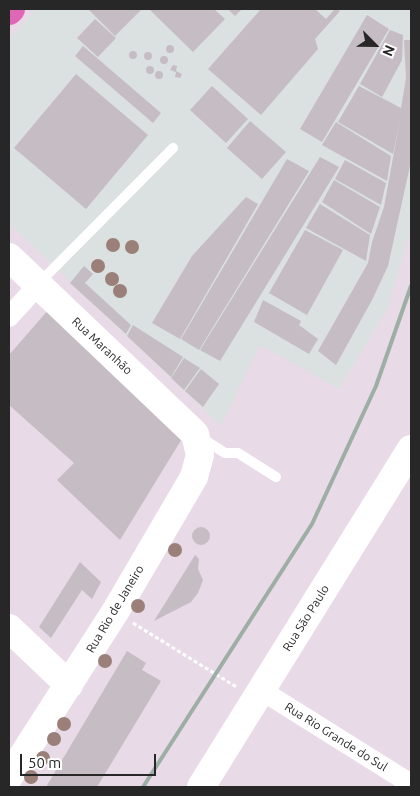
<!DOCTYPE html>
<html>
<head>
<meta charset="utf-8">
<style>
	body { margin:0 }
	#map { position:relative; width:420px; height:796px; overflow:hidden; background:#e8dae6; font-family:Ubuntu,sans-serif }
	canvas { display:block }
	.frame { position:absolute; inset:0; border:10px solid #272727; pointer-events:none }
	.north { position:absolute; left:350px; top:20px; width:50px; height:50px; -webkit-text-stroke:4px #fff; paint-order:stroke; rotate:113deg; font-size:14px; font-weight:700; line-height:20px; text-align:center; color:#272727 }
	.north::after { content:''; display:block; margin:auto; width:18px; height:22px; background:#272727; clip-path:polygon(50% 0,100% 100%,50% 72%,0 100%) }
	.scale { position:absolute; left:20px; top:754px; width:136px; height:22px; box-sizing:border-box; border:2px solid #272727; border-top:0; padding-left:6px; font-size:15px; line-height:18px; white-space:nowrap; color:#272727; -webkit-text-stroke:4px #fff; paint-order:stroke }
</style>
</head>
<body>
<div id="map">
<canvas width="420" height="796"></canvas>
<div class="frame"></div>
<div class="north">N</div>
<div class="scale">50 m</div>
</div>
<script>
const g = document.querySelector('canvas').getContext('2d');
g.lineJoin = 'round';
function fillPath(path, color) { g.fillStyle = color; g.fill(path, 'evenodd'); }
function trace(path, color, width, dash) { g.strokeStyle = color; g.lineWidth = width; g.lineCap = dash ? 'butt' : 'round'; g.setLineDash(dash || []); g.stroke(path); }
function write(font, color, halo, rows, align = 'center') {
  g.font = font + ' Ubuntu,sans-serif'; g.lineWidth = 4; g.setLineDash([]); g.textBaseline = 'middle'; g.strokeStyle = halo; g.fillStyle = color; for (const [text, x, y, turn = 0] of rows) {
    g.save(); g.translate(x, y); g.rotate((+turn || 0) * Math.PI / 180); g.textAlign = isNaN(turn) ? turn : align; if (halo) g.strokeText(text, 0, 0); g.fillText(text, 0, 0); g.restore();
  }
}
fillPath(new Path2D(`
	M 36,9 L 411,9 L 411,228 L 388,308 L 339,389 L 260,345 L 221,426 L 9,223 L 9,39 Z`), '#dae1e0');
fillPath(new Path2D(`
	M 88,9 L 142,9 L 115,36 Z
	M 149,9 L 214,9 L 225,19 L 193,52 Z
	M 228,9 L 242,9 L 235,16 Z
	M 261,9 L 315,9 L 326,19 L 335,9 L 340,11 L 315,39 L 318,49 L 261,115 L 208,69 Z
	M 367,15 L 389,29 L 322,142 L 300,129 Z
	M 95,19 L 116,38 L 98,57 L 77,38 Z
	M 390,30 L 403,35 L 402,60 L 382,97 L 360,84 Z
	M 404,40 L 411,40 L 411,161 L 388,266 L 372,300 L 336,365 L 318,351 L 368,263 L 372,242 L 384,207 L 400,119 L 393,154 L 338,122 L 359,86 L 401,108 L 406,78 Z
	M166 49a4 4 0 1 1 8 0a4 4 0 1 1-8 0Z
	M 83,46 L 161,113 L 153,123 L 75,56 Z
	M129 55a4 4 0 1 1 8 0a4 4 0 1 1-8 0Z
	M144 56a4 4 0 1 1 8 0a4 4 0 1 1-8 0Z
	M160 60a4 4 0 1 1 8 0a4 4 0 1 1-8 0Z
	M 173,65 L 177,66 L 176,71 L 182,74 L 180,78 L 175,77 L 176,72 L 170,70 Z
	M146 70a4 4 0 1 1 8 0a4 4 0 1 1-8 0Z
	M155 75a4 4 0 1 1 8 0a4 4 0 1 1-8 0Z
	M 76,74 L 148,135 L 86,209 L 14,148 Z
	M 212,86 L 248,119 L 226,143 L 190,110 Z
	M 250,121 L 286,152 L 262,179 L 227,148 Z
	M 336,122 L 391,156 L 387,181 L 322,145 Z
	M 320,157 L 339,167 L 220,361 L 200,350 Z
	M 287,159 L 309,171 L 199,350 L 181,339 Z
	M 345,160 L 386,183 L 381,205 L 335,179 Z
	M 334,180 L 380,207 L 371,234 L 322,202 Z
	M 246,197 L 258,204 L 180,339 L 152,323 L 192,256 Z
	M 320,204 L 370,235 L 366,261 L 306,228 Z
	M 305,230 L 343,250 L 307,315 L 269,293 Z
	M 84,266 L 93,274 L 85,283 L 131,325 L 126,334 L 70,283 Z
	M 263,300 L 301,321 L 299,325 L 318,339 L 309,354 L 254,322 Z
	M 49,309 L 183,437 L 120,540 L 57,480 L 74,463 L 9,405 L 9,355 Z
	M 133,325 L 183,357 L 171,377 L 127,336 Z
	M 184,358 L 200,368 L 184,390 L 171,378 Z
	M 201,369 L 219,384 L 203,407 L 185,391 Z
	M192 536a9 9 0 1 1 18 0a9 9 0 1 1-18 0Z
	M 195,555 L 199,559 L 198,569 L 203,580 L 198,593 L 191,602 L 154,621 Z
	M 80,562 L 101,582 L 92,599 L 82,590 L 51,638 L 39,627 Z
	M 127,651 L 146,663 L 142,670 L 161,681 L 97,787 L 46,787 Z`), '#c6bcc4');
trace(new Path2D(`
	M 133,623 L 238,688`), '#fff', 3, [4, 2.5]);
trace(new Path2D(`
	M 38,284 L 173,148
	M 200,437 L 225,453 L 238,453 L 276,477`), '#fff', 10);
trace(new Path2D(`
	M 9,317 L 38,285
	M 261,690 L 411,784`), '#fff', 20);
trace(new Path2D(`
	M 9,257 L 195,434 L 200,455 L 194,477 L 115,612 L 9,777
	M 9,628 L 69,685
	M 201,787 L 411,449`), '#fff', 28);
trace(new Path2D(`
	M 9,11 L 11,9`), '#e066b6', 28);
trace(new Path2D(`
	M 143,787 L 312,524 L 376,386 L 411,286`), '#9dafa5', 4);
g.fillStyle = '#9a8079';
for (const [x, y] of [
	[113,245],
	[132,247],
	[98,266],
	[112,279],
	[120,291],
	[175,550],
	[138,606],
	[105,661],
	[64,724],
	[54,739],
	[43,758],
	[31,777]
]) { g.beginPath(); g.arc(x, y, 7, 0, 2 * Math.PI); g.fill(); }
write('12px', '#272727', '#fff', [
	["Rua Maranhão",102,346,43],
	["Rua Rio de Janeiro",115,609,-59],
	["Rua São Paulo",306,618,-58],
	["Rua Rio Grande do Sul",336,737,32]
]);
</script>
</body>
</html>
